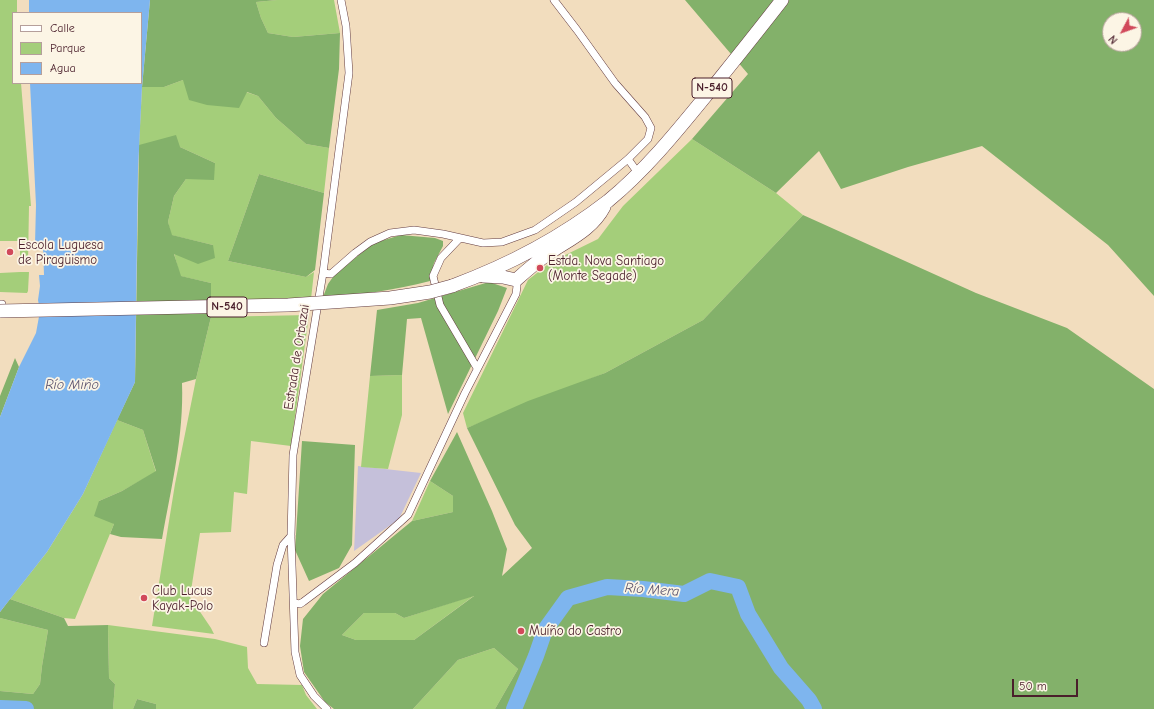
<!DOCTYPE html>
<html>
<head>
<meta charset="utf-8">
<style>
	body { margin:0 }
	#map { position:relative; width:1154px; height:709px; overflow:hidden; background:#f2ddbe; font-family:"Comic Neue",sans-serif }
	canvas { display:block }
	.legend { position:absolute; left:12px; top:12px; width:130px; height:72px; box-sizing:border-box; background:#fcf5e5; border:1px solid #b59f9b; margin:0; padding:5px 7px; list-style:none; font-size:12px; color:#4a1f2b }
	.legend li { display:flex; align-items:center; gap:8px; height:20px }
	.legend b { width:20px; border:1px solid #b59f9b }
	.north { position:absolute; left:1102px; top:12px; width:40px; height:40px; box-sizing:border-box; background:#fcf5e5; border:1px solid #b59f9b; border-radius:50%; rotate:229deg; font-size:11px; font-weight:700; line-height:16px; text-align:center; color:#4a1f2b }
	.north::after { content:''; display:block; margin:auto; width:14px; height:18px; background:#d1495b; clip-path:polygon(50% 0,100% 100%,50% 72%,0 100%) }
	.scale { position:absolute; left:1012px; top:679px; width:66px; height:18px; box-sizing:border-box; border:2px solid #4a1f2b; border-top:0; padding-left:5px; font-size:12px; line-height:14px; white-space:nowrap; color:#4a1f2b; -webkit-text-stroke:3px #fcf5e5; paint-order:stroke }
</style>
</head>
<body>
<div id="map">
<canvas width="1154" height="709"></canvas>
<ul class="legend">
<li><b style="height:5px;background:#fff"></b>Calle</li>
<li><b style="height:11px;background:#a4ce7a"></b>Parque</li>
<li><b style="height:11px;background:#7eb5ee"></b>Agua</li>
</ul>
<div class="north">N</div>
<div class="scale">50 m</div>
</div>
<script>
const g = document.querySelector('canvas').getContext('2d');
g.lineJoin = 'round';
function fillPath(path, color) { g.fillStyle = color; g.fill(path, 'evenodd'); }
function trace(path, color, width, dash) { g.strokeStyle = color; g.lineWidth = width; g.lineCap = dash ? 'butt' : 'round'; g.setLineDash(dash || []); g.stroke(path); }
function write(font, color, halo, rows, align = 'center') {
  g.font = font + ' "Comic Neue",sans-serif'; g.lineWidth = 3.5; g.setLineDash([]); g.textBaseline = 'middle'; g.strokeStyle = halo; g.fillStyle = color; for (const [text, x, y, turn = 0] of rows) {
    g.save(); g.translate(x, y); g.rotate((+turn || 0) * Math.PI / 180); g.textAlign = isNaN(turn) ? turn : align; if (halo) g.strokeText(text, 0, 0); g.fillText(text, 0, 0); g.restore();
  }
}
fillPath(new Path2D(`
	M 358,466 L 421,473 L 399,519 L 354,551 Z`), '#c5c0da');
fillPath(new Path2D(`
	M 0,0 L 17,0 L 17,13 L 13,13 L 13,83 L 21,83 L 31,206 L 29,206 L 28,262 L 20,263 L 20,241 L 0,241 Z
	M 277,0 L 334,0 L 340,33 L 293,37 L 268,33 L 261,18 L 256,2 Z
	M 183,80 L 246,92 L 258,96 L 276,118 L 306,144 L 329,148 L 324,193 L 259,174 L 228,261 L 306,277 L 314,272 L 311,299 L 211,302 L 211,283 L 180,276 L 174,253 L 213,245 L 171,235 L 168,222 L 174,196 L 186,179 L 215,163 L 180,147 L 139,145 L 142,87 L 164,87 Z
	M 692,139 L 776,193 L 803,215 L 703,320 L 605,373 L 467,428 L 463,413 L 528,280 L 551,262 L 598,239 L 623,206 Z
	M 20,272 L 29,272 L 28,291 L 27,293 L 0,292 L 0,273 Z
	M 309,315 L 291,446 L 251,441 L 247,494 L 234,492 L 231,532 L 200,533 L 190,597 L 211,628 L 214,634 L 152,626 L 175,484 L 196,379 L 211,317 Z
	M 402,375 L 402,415 L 388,469 L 361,467 L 370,376 Z
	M 117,420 L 143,430 L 156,472 L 122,491 L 99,501 L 114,524 L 75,619 L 64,618 L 10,599 L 47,552 L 83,494 Z
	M 430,481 L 453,496 L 453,512 L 412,521 Z
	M 475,595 L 414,640 L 356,640 L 342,635 L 364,613 L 395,613 L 404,618 Z
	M 0,618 L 48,630 L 42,666 L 40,684 L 33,694 L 0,691 Z
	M 108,625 L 215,639 L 247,647 L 248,668 L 257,684 L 302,685 L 306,695 L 317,709 L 156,709 L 156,704 L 137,699 L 133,709 L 113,709 L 115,684 L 109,678 Z
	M 494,648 L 518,669 L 495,709 L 413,709 L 458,660 Z`), '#a4ce7a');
fillPath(new Path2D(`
	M 150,0 L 277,0 L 256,2 L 261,18 L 268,33 L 293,37 L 340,33 L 339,69 L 329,148 L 306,144 L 276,118 L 258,96 L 247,92 L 239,108 L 207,105 L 189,100 L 183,80 L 164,87 L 142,87 Z
	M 685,0 L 1154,0 L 1154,296 L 1108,245 L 982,146 L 908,167 L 841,189 L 819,151 L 776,193 L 692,139 L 748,74 ZM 1110,20 L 1134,20 L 1134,44 L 1110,44 Z
	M 176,135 L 180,147 L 215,163 L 214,180 L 186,179 L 174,196 L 168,222 L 172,235 L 213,245 L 215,258 L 198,264 L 174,254 L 181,276 L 211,283 L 211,317 L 196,379 L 182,383 C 184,436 171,488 162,539 L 121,537 L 110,534 L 114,524 L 94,516 L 99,501 L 122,491 L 156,471 L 143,430 L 117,420 L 135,382 L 139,145 Z
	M 259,174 L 324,193 L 315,270 L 306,277 L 228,261 Z
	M 803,215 L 976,293 L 1067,328 L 1154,389 L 1154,709 L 495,709 L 518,669 L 494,648 L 458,660 L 413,709 L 334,709 L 325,702 L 304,672 L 300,646 L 303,619 L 323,594 L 412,521 L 453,512 L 453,496 L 430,481 L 457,432 L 492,511 L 507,549 L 502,576 L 532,548 L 515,525 L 467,428 L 528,401 L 605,373 L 703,320 ZM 474,596 L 414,640 L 356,640 L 342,635 L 364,613 L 395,613 L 404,618 Z
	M 401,235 L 435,238 L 443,241 L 443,246 L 434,263 L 430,281 C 395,290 360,295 323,297 L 328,284 L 335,274 L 374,243 Z
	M 489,282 L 507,288 L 498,311 L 448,414 L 421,318 L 407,319 L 402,375 L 370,376 L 377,310 L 418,303 Z
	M 15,358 L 19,367 L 0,417 L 0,396 Z
	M 302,441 L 355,445 L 352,545 L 339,568 L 309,581 L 295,550 Z
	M 10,599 L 64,618 L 68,626 L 108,625 L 109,678 L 115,684 L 113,709 L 0,709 L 0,691 L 33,694 L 40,684 L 42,666 L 48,630 L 0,618 L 0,612 Z
	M 137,699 L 156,704 L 156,709 L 133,709 Z`), '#83b16a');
fillPath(new Path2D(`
	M 29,0 L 150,0 L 142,87 L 138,170 L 135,382 L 83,494 L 47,552 L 0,612 L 0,417 L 19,367 L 36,333 L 40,311 L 38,300 L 40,286 L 39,275 L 44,275 L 43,245 L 35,244 L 36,205 L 30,83 L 141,83 L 141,13 L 29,13 Z`), '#7eb5ee');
trace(new Path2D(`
	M 0,708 L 26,709
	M 514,709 L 536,656 L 545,630 L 568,598 L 607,587 L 643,589 L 684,594 L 710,581 L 738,587 L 748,614 L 781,668 L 809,700 L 814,709`), '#7eb5ee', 16);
const street = new Path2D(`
	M 628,159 L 638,173
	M 460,238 L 441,258 L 433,276 L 440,305 L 477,368
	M 323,273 L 331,274 L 355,253 L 370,242 L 390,233 L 414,230 L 443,234 L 483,243 L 502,242 L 535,230 L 576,202 L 628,159 L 648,139 L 651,128 L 645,117 L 615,83 L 577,30 L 554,0
	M 0,304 L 2,304
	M 294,603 L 300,604 L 303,602 L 355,563 L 408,515 L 465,393 L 516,294 L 517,286 L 516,280
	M 264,643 L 277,565 L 283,545 L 291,536
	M 327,709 L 314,696 L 300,675 L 295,652 L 291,536 L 292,496 L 293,455 L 323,273 L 349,73 L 346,26 L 341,0`);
const highway = new Path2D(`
	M 483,276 L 503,277 L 516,280 C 526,271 536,262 548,254 C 568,240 592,230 604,207
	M 452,286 C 509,265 559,239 608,201 C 646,170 678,130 709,92 C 733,62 758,31 782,0`);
trace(street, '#633c41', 8);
trace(highway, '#633c41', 14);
trace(street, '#fff', 7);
trace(highway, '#fff', 13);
const highwayBridge = new Path2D(`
	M 0,311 L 288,305 L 390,298 L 430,292 L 452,286`);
trace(highwayBridge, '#633c41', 14, []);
trace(highwayBridge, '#fff', 13);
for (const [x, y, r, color] of [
	[10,252,4,"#d1495b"],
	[540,268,4,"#d1495b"],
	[144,598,4,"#d1495b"],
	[521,631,4,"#d1495b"]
]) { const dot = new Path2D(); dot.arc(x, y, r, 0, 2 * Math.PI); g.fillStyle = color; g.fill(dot); trace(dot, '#fcf5e5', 1.5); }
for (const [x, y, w] of [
	[712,88,40],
	[227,307,40]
]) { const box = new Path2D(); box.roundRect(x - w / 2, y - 10, w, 20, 3); g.fillStyle = '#fcf5e5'; g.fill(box); trace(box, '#4a1f2b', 1); }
write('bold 12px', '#4a1f2b', null, [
	["N-540",712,88],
	["N-540",227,307]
]);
write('13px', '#4a1f2b', '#fcf5e5', [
	["Escola Luguesa",18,245],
	["de Piragüismo",18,260],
	["Estda. Nova Santiago",548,261],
	["(Monte Segade)",548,276],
	["Club Lucus",152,591],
	["Kayak-Polo",152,606],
	["Muíño do Castro",529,631]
], 'left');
write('13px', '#4a1f2b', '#fcf5e5', [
	["Estrada de Orbazai",297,357,-81]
]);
write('italic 14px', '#5c546f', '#fcf5e5', [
	["Río Miño",72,385],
	["Río Mera",652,590,4]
]);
</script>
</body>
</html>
